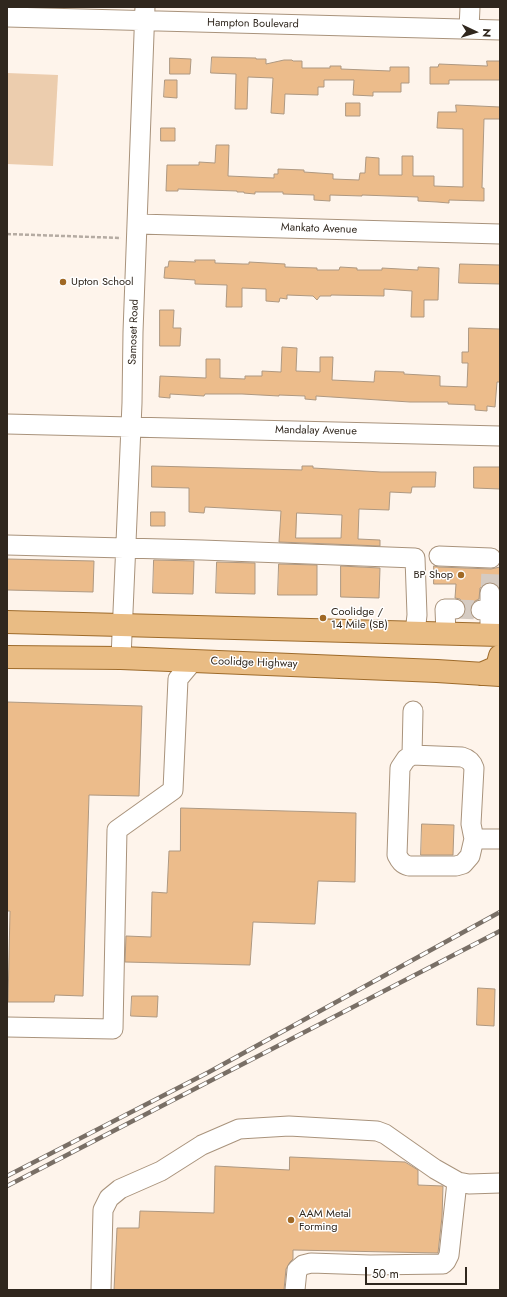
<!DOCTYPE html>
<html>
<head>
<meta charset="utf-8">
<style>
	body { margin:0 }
	#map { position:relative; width:507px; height:1297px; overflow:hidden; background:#fef4eb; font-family:Jost,sans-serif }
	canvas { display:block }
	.frame { position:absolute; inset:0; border:8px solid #30271e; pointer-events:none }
	.north { position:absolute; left:455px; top:12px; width:40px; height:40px; -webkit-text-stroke:3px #fff; paint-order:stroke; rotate:94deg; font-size:11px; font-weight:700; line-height:16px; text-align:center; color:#30271e }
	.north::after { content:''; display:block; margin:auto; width:14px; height:18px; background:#30271e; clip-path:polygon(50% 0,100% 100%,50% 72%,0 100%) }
	.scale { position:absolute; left:365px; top:1267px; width:102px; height:18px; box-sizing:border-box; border:2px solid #30271e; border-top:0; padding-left:5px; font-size:12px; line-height:14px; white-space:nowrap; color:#30271e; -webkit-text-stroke:3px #fff; paint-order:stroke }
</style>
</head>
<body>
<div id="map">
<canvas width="507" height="1297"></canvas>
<div class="frame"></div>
<div class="north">N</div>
<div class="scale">50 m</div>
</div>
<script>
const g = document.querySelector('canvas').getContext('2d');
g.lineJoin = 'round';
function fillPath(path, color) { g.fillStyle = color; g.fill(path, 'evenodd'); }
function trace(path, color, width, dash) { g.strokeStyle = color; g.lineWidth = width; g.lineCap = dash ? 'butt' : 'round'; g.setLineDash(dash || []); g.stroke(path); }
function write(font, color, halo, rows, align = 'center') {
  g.font = font + ' Jost,sans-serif'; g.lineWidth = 3; g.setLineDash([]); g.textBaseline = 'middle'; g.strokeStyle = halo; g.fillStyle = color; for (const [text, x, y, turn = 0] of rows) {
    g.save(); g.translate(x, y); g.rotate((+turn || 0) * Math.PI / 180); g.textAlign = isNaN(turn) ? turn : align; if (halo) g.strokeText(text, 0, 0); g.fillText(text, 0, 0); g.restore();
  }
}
fillPath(new Path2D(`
	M 7,73 L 58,75 L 53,166 L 7,164 Z`), '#eccdae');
const building = new Path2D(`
	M 212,57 L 256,58 L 256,59 L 266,59 L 266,64 L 284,60 L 292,60 L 293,61 L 302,61 L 302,68 L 330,68 L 330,66 L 341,66 L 341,69 L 390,71 L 390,67 L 409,67 L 409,83 L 401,83 L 401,92 L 373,92 L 373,96 L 353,95 L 354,80 L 324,80 L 324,87 L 318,87 L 318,95 L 285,94 L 284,114 L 271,113 L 273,78 L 248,77 L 247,109 L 235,109 L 236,74 L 211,73 Z
	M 170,58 L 191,59 L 190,74 L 170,74 Z
	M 487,61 L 500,61 L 500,80 L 449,80 L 449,84 L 430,84 L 430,67 L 438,67 L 439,64 L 487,66 Z
	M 165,80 L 177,80 L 177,98 L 164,97 Z
	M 346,103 L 360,103 L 360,116 L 346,116 Z
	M 456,105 L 500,107 L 500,119 L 484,119 L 482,188 L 484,188 L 484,201 L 449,200 L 449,203 L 437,202 L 418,201 L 418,197 L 362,195 L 362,196 L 330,195 L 330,201 L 314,200 L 314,195 L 283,194 L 283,192 L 255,192 L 255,194 L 244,193 L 244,192 L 237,192 L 237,191 L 178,189 L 178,191 L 166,191 L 167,165 L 199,165 L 199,162 L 215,163 L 216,145 L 229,145 L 228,176 L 274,178 L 274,174 L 278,174 L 278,169 L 304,170 L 304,172 L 333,174 L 333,179 L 359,180 L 360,173 L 365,173 L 366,157 L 379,158 L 379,175 L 402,175 L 402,156 L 413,156 L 413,176 L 434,176 L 434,186 L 463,187 L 463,129 L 437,128 L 438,112 L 456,112 Z
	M 161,128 L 175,128 L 175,141 L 161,141 Z
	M 195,260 L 215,260 L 215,263 L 243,264 L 249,264 L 249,262 L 285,264 L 285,267 L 317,268 L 317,270 L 339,270 L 340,267 L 357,268 L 357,270 L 382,270 L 382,268 L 418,270 L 418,267 L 439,268 L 438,300 L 424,300 L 424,317 L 411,317 L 412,291 L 384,289 L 384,296 L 331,295 L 331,296 L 320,296 L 317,300 L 313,296 L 287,295 L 287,299 L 280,298 L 279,302 L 266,301 L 266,289 L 242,288 L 242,307 L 226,307 L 227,285 L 195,284 L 195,280 L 164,278 L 165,267 L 168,267 L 169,261 L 195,262 Z
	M 460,264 L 500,265 L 500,284 L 459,283 Z
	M 160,310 L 174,310 L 173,328 L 181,328 L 180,346 L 160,346 Z
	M 469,328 L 500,329 L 500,382 L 497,382 L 495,407 L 487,406 L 487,411 L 475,410 L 475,405 L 448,404 L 448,402 L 410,402 L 316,396 L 316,400 L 305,399 L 305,396 L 279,395 L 279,396 L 242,394 L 205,394 L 204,396 L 170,394 L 170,398 L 159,397 L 160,376 L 206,378 L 206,359 L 220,359 L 220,378 L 245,379 L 245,376 L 262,376 L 262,371 L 281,372 L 282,347 L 297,348 L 296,371 L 320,372 L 320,357 L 333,357 L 332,380 L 374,382 L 375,371 L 404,372 L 404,374 L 440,376 L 440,386 L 467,387 L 468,363 L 462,363 L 462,352 L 468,352 Z
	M 152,466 L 302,470 L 302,466 L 313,466 L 313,468 L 381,472 L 436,472 L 435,487 L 412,487 L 411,493 L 390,492 L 389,510 L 359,509 L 358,539 L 380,540 L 380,546 L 279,542 L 281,511 L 205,507 L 204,513 L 189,512 L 189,488 L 152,487 ZM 297,513 L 342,515 L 341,538 L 296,538 Z
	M 474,467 L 500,467 L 500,489 L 474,488 Z
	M 151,512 L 165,512 L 165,526 L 151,526 Z
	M 7,559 L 94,561 L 93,592 L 7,590 Z
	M 154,560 L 194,561 L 193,594 L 153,593 Z
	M 217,562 L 255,563 L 255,594 L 216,593 Z
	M 279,564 L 317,565 L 317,595 L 278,595 Z
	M 341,566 L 380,568 L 379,598 L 341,597 Z
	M 434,566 L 439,567 L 491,569 L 500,567 L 500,589 L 495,583 L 490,582 L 484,584 L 480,588 L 479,599 L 475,601 L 471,605 L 470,610 L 471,613 L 465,613 L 466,609 L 464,603 L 460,599 L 455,598 L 456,584 L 434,584 Z
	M 7,702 L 142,706 L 139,796 L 89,795 L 83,996 L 55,995 L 54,1002 L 8,1002 L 10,911 L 7,911 Z
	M 181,808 L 356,813 L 355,882 L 318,881 L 315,924 L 253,922 L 250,965 L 125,962 L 126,936 L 151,937 L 152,892 L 167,893 L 169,851 L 180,851 Z
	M 422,824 L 454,825 L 453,855 L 421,855 Z
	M 478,988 L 495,989 L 494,1026 L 477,1025 Z
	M 132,996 L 158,996 L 157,1017 L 131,1016 Z
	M 290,1157 L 405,1162 L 418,1170 L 418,1185 L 443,1186 L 442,1217 L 438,1253 L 293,1250 L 293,1259 L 290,1262 L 286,1269 L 284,1290 L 114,1290 L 117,1228 L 139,1228 L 140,1211 L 214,1213 L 215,1166 L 289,1170 Z`);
fillPath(building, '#ecbc8b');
trace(building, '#ae9881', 1);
trace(new Path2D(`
	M 490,593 L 491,567
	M 455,609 L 481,610`), '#d5cbc2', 19, [19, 10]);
const minor = new Path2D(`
	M 7,17 L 500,30
	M 469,29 L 470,7
	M 138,224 L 500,234
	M 7,424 L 500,436
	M 7,545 L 202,550 L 415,558 L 417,615 L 415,633
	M 439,556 L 491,558
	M 490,593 L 490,610 L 500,603
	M 481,610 L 490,610 L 490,635
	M 446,634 L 445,609 L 455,609
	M 121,658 L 132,403 L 133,332 L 145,7
	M 412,755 L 462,757 C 469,759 472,762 474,768 L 471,824 L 474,839 L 470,856 L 463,864 L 456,866 L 409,866 C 402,864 400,861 397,855 L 400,768 L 406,759 Z
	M 412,755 L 413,711
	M 474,839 L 500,839
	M 7,1027 L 113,1029 L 117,830 L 173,790 L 178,679 L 193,661
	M 101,1290 L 103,1210 L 109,1198 L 120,1189 L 161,1171 L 202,1145 L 239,1129 L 289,1126 L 377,1131 L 385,1134 L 435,1169 L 458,1182 L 469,1184 L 500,1183
	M 295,1290 L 297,1270 L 303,1265 L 311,1263 L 370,1265 L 443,1264 L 446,1261 L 449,1255 L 457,1182`);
const major = new Path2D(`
	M 7,622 L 500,635
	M 7,657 L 121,658 L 437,671 L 500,675
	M 481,674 L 497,667 L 500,656`);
trace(minor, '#a9937c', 21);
trace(major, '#9e6b2b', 24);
trace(new Path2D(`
	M 7,234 L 121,238`), '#b5aba2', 2.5, [4, 2]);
trace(minor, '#fff', 19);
trace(major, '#e9bc84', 22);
const rail = new Path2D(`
	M 7,1176 L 209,1072 L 500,912
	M 7,1186 L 500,931`);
trace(rail, '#796f66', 4.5);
trace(rail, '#fff', 3, [9]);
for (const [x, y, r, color] of [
	[63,282,4,"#a06824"],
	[461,575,4,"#a06824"],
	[323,618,4,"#a06824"],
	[291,1220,4,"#a06824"]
]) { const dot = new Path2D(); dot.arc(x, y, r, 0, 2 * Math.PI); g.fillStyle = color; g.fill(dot); trace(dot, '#fff', 1.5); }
write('11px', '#30271e', '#fff', [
	["Hampton Boulevard",253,24,1],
	["Mankato Avenue",319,229,2],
	["Samoset Road",134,332,-88],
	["Mandalay Avenue",316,431,1],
	["Coolidge Highway",254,663,2]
]);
write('11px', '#30271e', '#fff', [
	["Upton School",71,282],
	["BP Shop",453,575,"right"],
	["Coolidge /",331,612],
	["14 Mile (SB)",331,625],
	["AAM Metal",299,1214],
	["Forming",299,1227]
], 'left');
</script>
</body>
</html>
